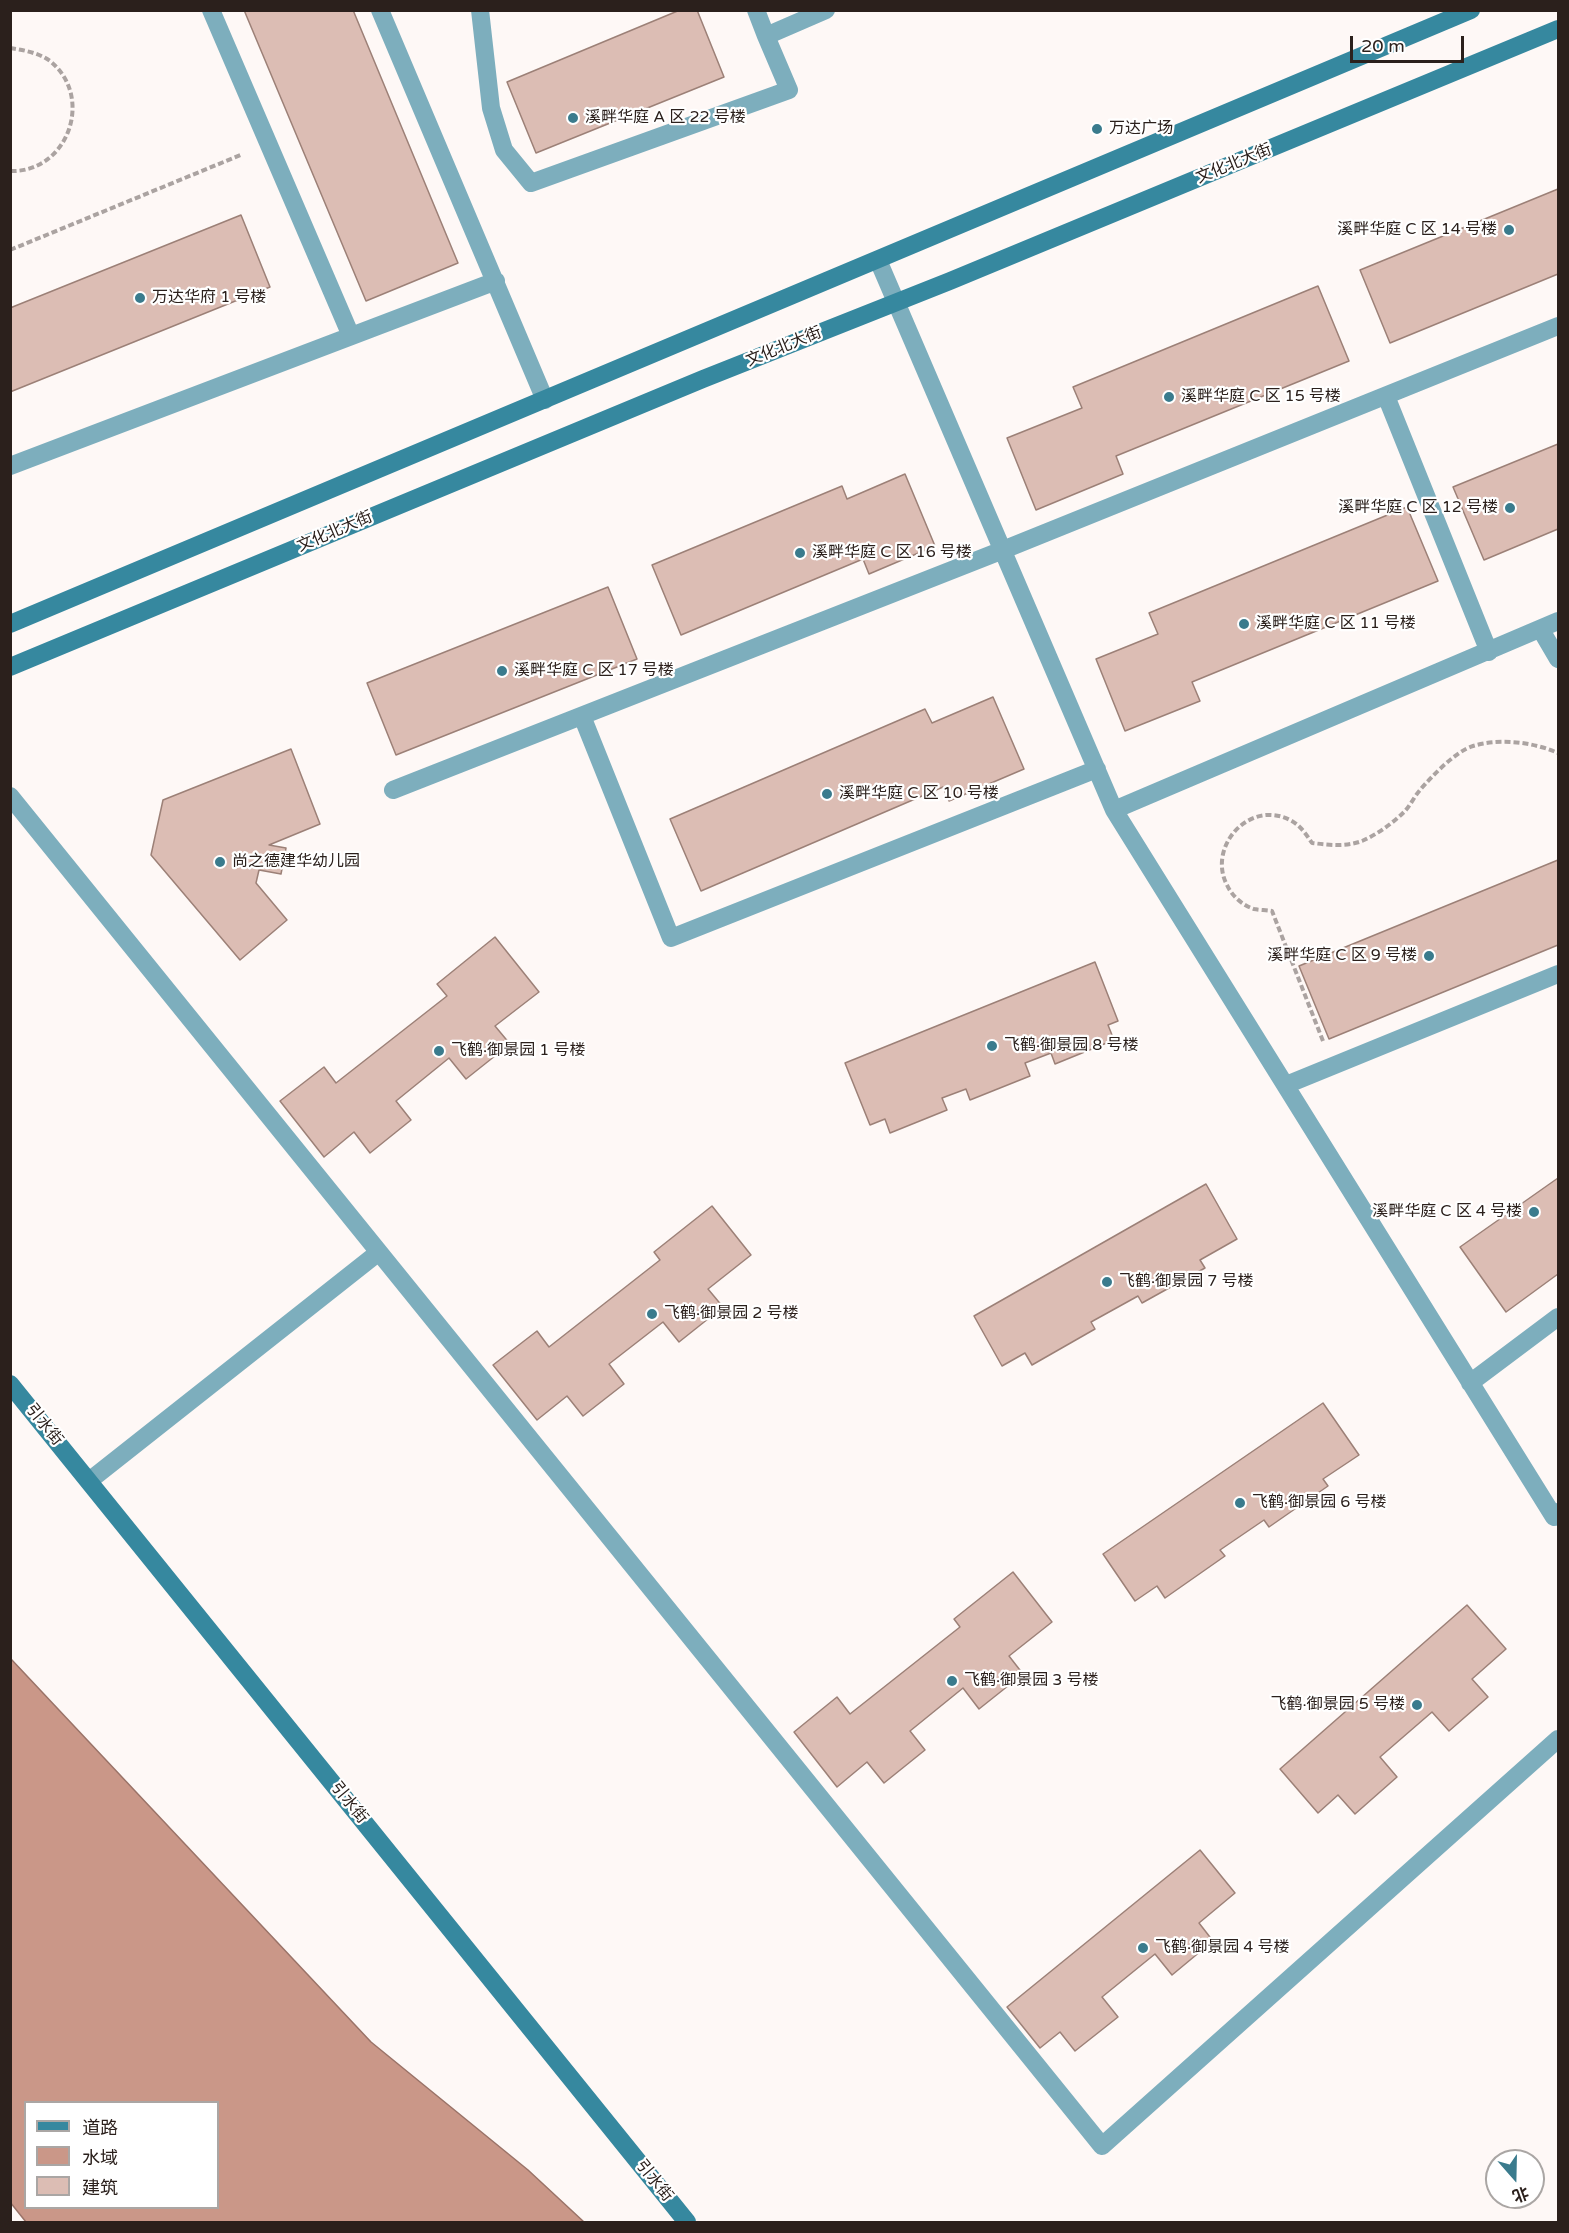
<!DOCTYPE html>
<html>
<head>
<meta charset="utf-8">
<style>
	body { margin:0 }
	#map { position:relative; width:1569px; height:2233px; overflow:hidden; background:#fef8f6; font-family:"Varela Round","Noto Sans SC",sans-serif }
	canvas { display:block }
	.frame { position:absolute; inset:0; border:12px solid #2b201c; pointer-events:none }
	.legend { position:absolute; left:24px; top:2101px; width:195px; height:108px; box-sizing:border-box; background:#fff; border:2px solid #aaa6a4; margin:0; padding:8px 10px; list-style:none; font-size:18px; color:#2b201c }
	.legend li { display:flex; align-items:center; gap:12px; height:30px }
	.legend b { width:30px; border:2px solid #aaa6a4 }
	.north { position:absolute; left:1485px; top:2149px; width:60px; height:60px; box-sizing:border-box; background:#fff; border:2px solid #aaa6a4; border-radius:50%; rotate:160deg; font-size:16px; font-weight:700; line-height:24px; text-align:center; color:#2b201c }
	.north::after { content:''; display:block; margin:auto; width:21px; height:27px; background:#3a7b8d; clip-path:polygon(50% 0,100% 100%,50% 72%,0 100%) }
	.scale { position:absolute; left:1350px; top:36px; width:114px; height:27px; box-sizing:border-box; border:3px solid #2b201c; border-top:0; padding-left:8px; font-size:18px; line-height:21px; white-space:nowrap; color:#2b201c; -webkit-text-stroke:4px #fff; paint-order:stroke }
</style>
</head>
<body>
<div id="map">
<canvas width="1569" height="2233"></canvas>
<div class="frame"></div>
<ul class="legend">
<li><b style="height:8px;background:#36889f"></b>道路</li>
<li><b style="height:16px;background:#ca9788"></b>水域</li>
<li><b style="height:16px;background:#dcbdb4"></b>建筑</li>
</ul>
<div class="north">北</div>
<div class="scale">20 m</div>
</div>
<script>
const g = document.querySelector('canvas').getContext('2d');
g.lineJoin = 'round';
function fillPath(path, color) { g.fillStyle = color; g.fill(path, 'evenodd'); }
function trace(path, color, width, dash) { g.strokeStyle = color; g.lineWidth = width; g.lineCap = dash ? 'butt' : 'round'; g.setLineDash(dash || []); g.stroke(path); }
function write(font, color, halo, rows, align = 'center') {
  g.font = font + ' "Varela Round","Noto Sans SC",sans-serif'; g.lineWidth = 4.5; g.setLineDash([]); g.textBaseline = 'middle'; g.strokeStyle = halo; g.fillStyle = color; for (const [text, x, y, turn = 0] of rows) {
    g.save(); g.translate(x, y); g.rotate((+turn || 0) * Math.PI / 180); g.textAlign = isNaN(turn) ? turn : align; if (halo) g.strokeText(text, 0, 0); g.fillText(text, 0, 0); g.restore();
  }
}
const water = new Path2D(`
	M 11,1659 L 371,2042 L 528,2170 L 584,2222 L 26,2222 L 10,2202 ZM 26,2102 L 218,2102 L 218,2208 L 26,2208 Z`);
fillPath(water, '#ca9788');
trace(water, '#9a7368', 1.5);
const building = new Path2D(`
	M 244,10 L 353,10 L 458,263 L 366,301 Z
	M 680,10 L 697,10 L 724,77 L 536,153 L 507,82 Z
	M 1558,189 L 1558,274 L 1390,343 L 1360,270 Z
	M 241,215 L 270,287 L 10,392 L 10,308 Z
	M 1318,286 L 1349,361 L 1116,456 L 1123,474 L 1036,510 L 1007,438 L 1082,408 L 1073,387 Z
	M 1558,444 L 1558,529 L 1484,560 L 1453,487 Z
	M 905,474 L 935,546 L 869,574 L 863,559 L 681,635 L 652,565 L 842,486 L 847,499 Z
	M 1407,507 L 1438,581 L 1192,682 L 1200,701 L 1125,731 L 1096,659 L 1158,634 L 1149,613 Z
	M 608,587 L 637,659 L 396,755 L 367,683 Z
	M 993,697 L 1024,769 L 949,801 L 943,787 L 701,891 L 670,819 L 925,709 L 932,723 Z
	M 291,749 L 320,824 L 269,845 L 286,848 L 281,874 L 259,870 L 256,883 L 287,920 L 240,960 L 151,855 L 163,800 Z
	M 1558,860 L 1558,945 L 1329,1039 L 1299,966 Z
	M 495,937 L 539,992 L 495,1026 L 510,1044 L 466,1079 L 449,1058 L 396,1101 L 411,1120 L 370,1153 L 354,1132 L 324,1157 L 280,1101 L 324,1067 L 336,1083 L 447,996 L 437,984 Z
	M 1095,962 L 1118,1021 L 1108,1025 L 1114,1040 L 1055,1064 L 1051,1053 L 1025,1063 L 1030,1076 L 970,1100 L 966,1089 L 942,1098 L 947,1110 L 890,1133 L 885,1119 L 870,1125 L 845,1063 Z
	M 1558,1178 L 1558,1274 L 1506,1312 L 1460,1247 Z
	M 1206,1184 L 1237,1239 L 1200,1260 L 1205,1268 L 1142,1303 L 1138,1296 L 1091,1322 L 1095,1329 L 1032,1365 L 1025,1353 L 1002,1366 L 974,1316 Z
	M 712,1206 L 751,1255 L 708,1289 L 723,1307 L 679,1342 L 663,1322 L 609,1364 L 624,1384 L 583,1416 L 567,1396 L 537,1420 L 493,1365 L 537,1331 L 549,1347 L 660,1260 L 654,1252 Z
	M 1323,1403 L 1359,1455 L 1323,1479 L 1328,1486 L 1269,1527 L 1264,1520 L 1220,1550 L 1225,1556 L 1165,1598 L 1157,1586 L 1135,1601 L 1103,1554 Z
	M 1013,1572 L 1052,1622 L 1009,1656 L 1023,1674 L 979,1709 L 963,1688 L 910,1731 L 925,1750 L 884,1783 L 867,1762 L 837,1787 L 794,1732 L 837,1697 L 850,1714 L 960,1627 L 954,1619 Z
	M 1467,1605 L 1506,1649 L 1472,1679 L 1488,1697 L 1449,1731 L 1432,1712 L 1380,1757 L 1397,1777 L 1355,1814 L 1338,1795 L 1318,1813 L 1280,1769 Z
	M 1200,1850 L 1235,1893 L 1199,1923 L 1213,1941 L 1172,1975 L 1155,1954 L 1102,1997 L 1118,2017 L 1075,2051 L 1060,2032 L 1040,2048 L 1007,2007 Z`);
fillPath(building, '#dcbdb4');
trace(building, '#9c8077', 1.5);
trace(new Path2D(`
	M 10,48 C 24,50 39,53 50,61 C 95,97 68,173 10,171
	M 10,250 L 243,154
	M 1323,1041 L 1272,911 C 1266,910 1259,910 1254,909 C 1242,905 1232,896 1227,885 C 1207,847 1249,799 1290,820 C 1300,825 1306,834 1312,843 C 1329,845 1346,847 1362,841 C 1376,835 1393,823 1404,812 C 1410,806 1414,797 1420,790 C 1432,776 1456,751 1473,746 C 1500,738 1533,742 1558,753`), '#aba3a1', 4, [6, 3]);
trace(new Path2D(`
	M 211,10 L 351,336
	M 380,10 L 545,400
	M 480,10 L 491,108 L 504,150 L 531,183 L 789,90 L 766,36 L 826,10
	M 756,10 L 766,36
	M 878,260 L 1114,810 L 1554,1517 L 1558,1512
	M 1386,396 L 1489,652
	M 10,466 L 496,281
	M 1541,630 L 1558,659
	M 582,716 L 671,938 L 1097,769
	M 393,790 L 1003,550 L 1558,326
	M 10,796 L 1102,2146 L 1558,1739
	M 1114,810 L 1558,621
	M 1286,1085 L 1558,974
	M 1470,1383 L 1558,1317
	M 89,1481 L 379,1252`), '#7daebd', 18);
trace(new Path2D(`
	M 10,624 L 1471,10
	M 10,667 L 703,379 L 950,281 L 1558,29
	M 10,1384 L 687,2222`), '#36889f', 18);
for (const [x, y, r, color] of [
	[573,118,6,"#3a7b8d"],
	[1097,129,6,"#3a7b8d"],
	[1509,230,6,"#3a7b8d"],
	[140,298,6,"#3a7b8d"],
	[1169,397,6,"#3a7b8d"],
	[1510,508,6,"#3a7b8d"],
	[800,553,6,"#3a7b8d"],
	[1244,624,6,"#3a7b8d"],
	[502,671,6,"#3a7b8d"],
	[827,794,6,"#3a7b8d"],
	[220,862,6,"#3a7b8d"],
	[1429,956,6,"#3a7b8d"],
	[992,1046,6,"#3a7b8d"],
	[439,1051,6,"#3a7b8d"],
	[1534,1212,6,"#3a7b8d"],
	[1107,1282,6,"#3a7b8d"],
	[652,1314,6,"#3a7b8d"],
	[1240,1503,6,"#3a7b8d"],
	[952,1681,6,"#3a7b8d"],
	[1417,1705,6,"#3a7b8d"],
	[1143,1948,6,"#3a7b8d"]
]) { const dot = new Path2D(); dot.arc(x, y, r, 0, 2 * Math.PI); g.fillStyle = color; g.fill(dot); trace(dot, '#fff', 2); }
write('16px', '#2b201c', '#fff', [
	["溪畔华庭 A 区 22 号楼",585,118],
	["万达广场",1109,129],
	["溪畔华庭 C 区 14 号楼",1497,230,"right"],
	["万达华府 1 号楼",152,298],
	["溪畔华庭 C 区 15 号楼",1181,397],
	["溪畔华庭 C 区 12 号楼",1498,508,"right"],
	["溪畔华庭 C 区 16 号楼",812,553],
	["溪畔华庭 C 区 11 号楼",1256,624],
	["溪畔华庭 C 区 17 号楼",514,671],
	["溪畔华庭 C 区 10 号楼",839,794],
	["尚之德建华幼儿园",232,862],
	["溪畔华庭 C 区 9 号楼",1417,956,"right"],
	["飞鹤·御景园 8 号楼",1004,1046],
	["飞鹤·御景园 1 号楼",451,1051],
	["溪畔华庭 C 区 4 号楼",1522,1212,"right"],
	["飞鹤·御景园 7 号楼",1119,1282],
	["飞鹤·御景园 2 号楼",664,1314],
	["飞鹤·御景园 6 号楼",1252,1503],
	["飞鹤·御景园 3 号楼",964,1681],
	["飞鹤·御景园 5 号楼",1405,1705,"right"],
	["飞鹤·御景园 4 号楼",1155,1948]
], 'left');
write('16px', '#2b201c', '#fff', [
	["文化北大街",1234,164,-22],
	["文化北大街",784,347,-22],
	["文化北大街",335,532,-23],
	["引水街",44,1425,51],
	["引水街",349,1803,51],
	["引水街",654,2181,51]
]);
</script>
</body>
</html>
